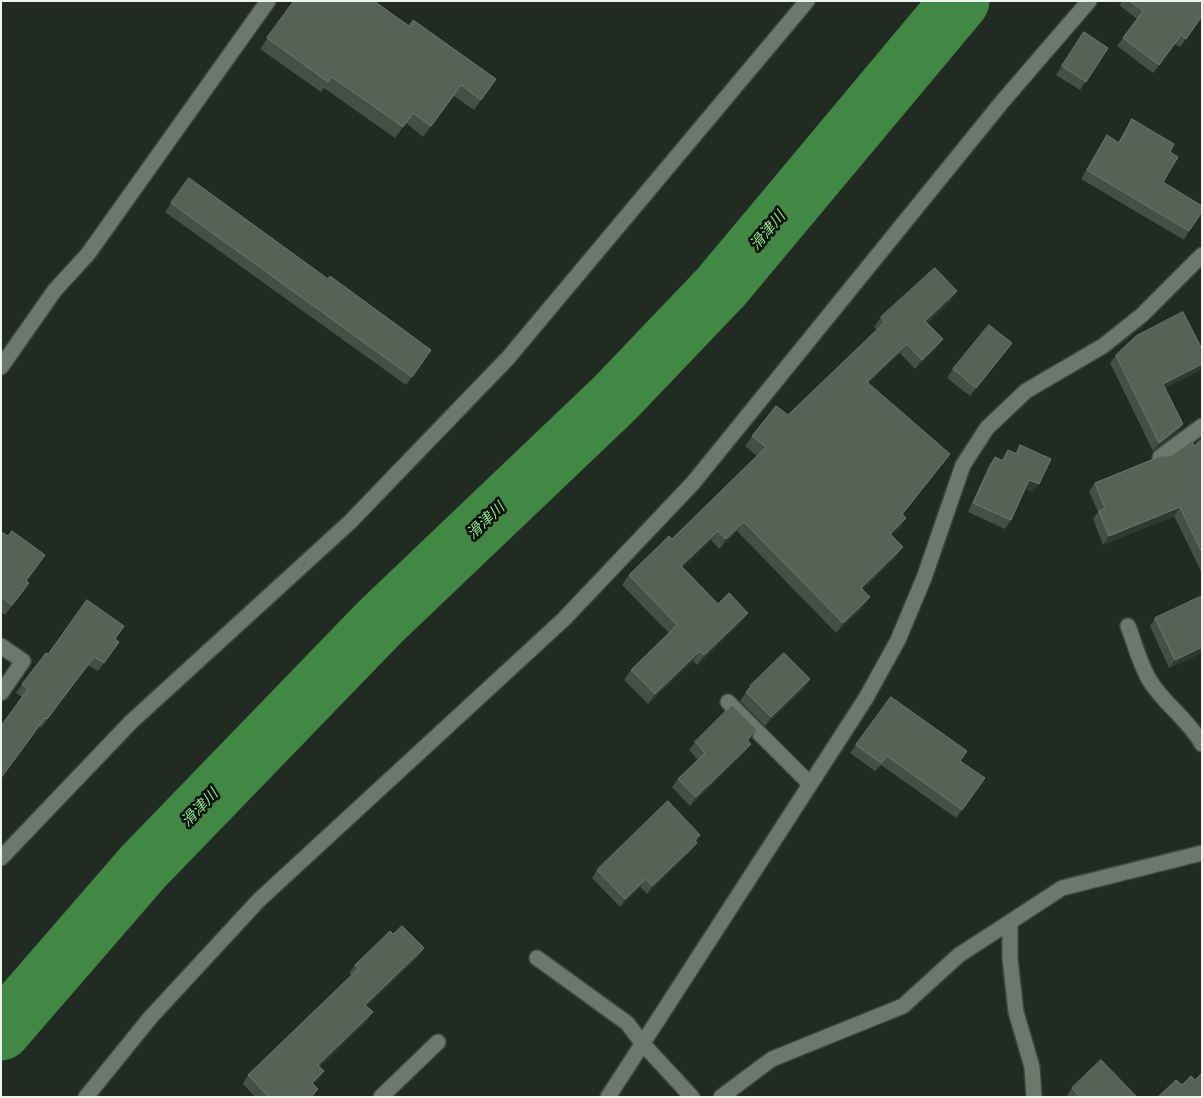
<!DOCTYPE html>
<html>
<head>
<meta charset="utf-8">
<style>
	body { margin:0 }
	#map { position:relative; width:1203px; height:1098px; overflow:hidden; background:#212b21; font-family:"PT Sans Narrow",sans-serif }
	canvas { display:block }
	.frame { position:absolute; inset:0; border:2px solid #ecf3ec; pointer-events:none }
</style>
</head>
<body>
<div id="map">
<canvas width="1203" height="1098"></canvas>
<div class="frame"></div>
</div>
<script>
const g = document.querySelector('canvas').getContext('2d');
g.lineJoin = 'round';
function trace(path, color, width, dash) { g.strokeStyle = color; g.lineWidth = width; g.lineCap = dash ? 'butt' : 'round'; g.setLineDash(dash || []); g.stroke(path); }
function fillPath(path, color) { g.fillStyle = color; g.fill(path, 'evenodd'); }
function write(font, color, halo, rows, align = 'center') {
  g.font = font + ' "PT Sans Narrow","Noto Sans JP",sans-serif'; g.lineWidth = 5; g.setLineDash([]); g.textBaseline = 'middle'; g.strokeStyle = halo; g.fillStyle = color; for (const [text, x, y, turn = 0] of rows) {
    g.save(); g.translate(x, y); g.rotate((+turn || 0) * Math.PI / 180); g.textAlign = isNaN(turn) ? turn : align; if (halo) g.strokeText(text, 0, 0); g.fillText(text, 0, 0); g.restore();
  }
}
trace(new Path2D(`
	M 1,1031 L 143,867 L 380,622 L 615,398 L 721,287 L 960,1`), '#428845', 59);
const lane = new Path2D(`
	M 1160,457 L 1202,426
	M 1128,626 C 1135,644 1140,665 1150,681 C 1165,705 1188,719 1202,744
	M 1,646 L 23,661 L 1,693`);
const street = new Path2D(`
	M 1,367 L 55,290 L 88,254 L 268,1
	M 728,702 L 810,784
	M 1,858 L 131,722 L 350,522 L 508,358 L 807,1
	M 537,958 L 627,1023 L 643,1044 L 692,1097
	M 86,1097 L 150,1018 L 259,900 L 564,619 L 693,483 L 1002,102 L 1089,1
	M 381,1097 L 438,1042
	M 608,1097 L 866,698 L 898,640 L 924,578 L 963,465 L 987,428 L 1026,391 L 1103,346 L 1142,315 L 1202,255
	M 721,1097 L 772,1059 L 903,1006 L 959,955 L 1010,922
	M 1034,1097 L 1032,1067 L 1016,1012 L 1010,959 L 1010,922 L 1062,888 L 1202,853`);
trace(lane, '#3c453c', 18);
trace(street, '#3c453c', 18);
trace(lane, '#6c786b', 15);
trace(street, '#6c786b', 15);
fillPath(new Path2D(`
	M 294,1 L 409,26 L 496,79 L 474,110 L 454,96 L 423,137 L 406,123 L 395,138 L 324,88 L 321,92 L 260,49 Z
	M 1122,1 L 1202,1 L 1202,17 L 1180,47 L 1175,44 L 1153,73 L 1117,46 L 1137,19 L 1119,5 Z
	M 1084,32 L 1108,48 L 1080,90 L 1056,75 Z
	M 1132,119 L 1170,152 L 1163,182 L 1189,231 L 1184,240 L 1081,179 L 1101,144 L 1107,135 L 1118,142 Z
	M 189,178 L 328,279 L 431,350 L 406,385 L 165,212 Z
	M 957,291 L 950,301 L 927,323 L 943,339 L 936,349 L 915,369 L 900,353 L 868,384 L 950,454 L 943,463 L 903,514 L 900,528 L 892,535 L 903,547 L 896,557 L 863,589 L 863,607 L 836,633 L 737,531 L 719,549 L 711,540 L 683,567 L 718,604 L 741,622 L 697,665 L 693,661 L 648,704 L 624,680 L 631,670 L 669,633 L 622,585 L 629,575 L 672,539 L 757,456 L 745,446 L 752,436 L 788,415 L 877,330 L 874,327 L 881,317 Z
	M 1012,343 L 970,396 L 947,378 L 953,369 Z
	M 1116,355 L 1165,388 L 1183,424 L 1177,433 L 1153,451 L 1110,363 Z
	M 1202,439 L 1202,573 L 1174,516 L 1103,545 L 1093,519 L 1098,512 L 1089,491 L 1095,483 L 1171,456 L 1194,446 Z
	M 1020,445 L 1033,492 L 1025,489 L 1011,520 L 1005,529 L 968,512 L 989,465 L 995,457 L 1001,460 L 1008,450 L 1015,453 Z
	M 1,532 L 26,581 L 29,583 L 5,615 L 1,612 Z
	M 1155,618 L 1202,653 L 1169,668 L 1150,626 Z
	M 115,639 L 119,642 L 98,671 L 88,665 L 41,728 L 39,726 L 22,697 L 16,693 L 22,684 L 48,654 Z
	M 810,679 L 804,688 L 765,726 L 740,701 L 750,686 Z
	M 891,697 L 960,761 L 985,778 L 956,818 L 881,765 L 875,771 L 850,753 Z
	M 751,739 L 748,742 L 745,752 L 690,806 L 672,787 L 678,779 L 698,760 L 689,750 L 695,742 Z
	M 700,835 L 696,841 L 691,851 L 647,894 L 640,887 L 620,907 L 592,878 L 597,870 Z
	M 393,934 L 424,948 L 418,957 L 367,1006 L 367,1021 L 319,1067 L 318,1080 L 313,1084 L 318,1089 L 313,1097 L 255,1097 L 243,1084 L 248,1075 L 352,975 L 349,973 L 355,965 Z
	M 1072,1088 L 1137,1097 L 1066,1097 Z`), '#455045');
fillPath(new Path2D(`
	M 957,291 L 950,301 L 918,331 L 925,321 Z
	M 943,339 L 936,349 L 915,369 L 922,360 Z
	M 1012,343 L 1006,352 L 970,396 L 976,388 Z
	M 907,344 L 900,353 L 860,392 L 867,382 Z
	M 1202,364 L 1202,370 L 1157,392 L 1163,384 Z
	M 1183,424 L 1177,433 L 1153,451 L 1159,443 Z
	M 1029,480 L 1039,484 L 1033,492 L 1023,488 Z
	M 1180,507 L 1174,516 L 1103,545 L 1109,536 Z
	M 906,518 L 900,528 L 884,543 L 890,534 Z
	M 744,522 L 737,531 L 719,549 L 726,539 Z
	M 718,531 L 711,540 L 674,576 L 681,566 Z
	M 903,547 L 896,557 L 854,597 L 861,588 Z
	M 870,597 L 863,607 L 836,633 L 843,623 Z
	M 748,613 L 741,622 L 697,665 L 704,655 Z
	M 1202,647 L 1202,653 L 1169,668 L 1175,660 Z
	M 700,651 L 693,661 L 648,704 L 655,694 Z
	M 810,679 L 804,688 L 765,726 L 771,717 Z
	M 757,730 L 751,739 L 741,749 L 747,740 Z
	M 751,744 L 745,752 L 690,806 L 696,797 Z
	M 697,843 L 691,851 L 647,894 L 652,886 Z
	M 646,879 L 640,887 L 620,907 L 625,899 Z
	M 424,948 L 418,957 L 360,1013 L 365,1005 Z
	M 373,1012 L 367,1021 L 312,1074 L 318,1065 Z
	M 324,1071 L 318,1080 L 306,1091 L 312,1083 Z`), '#2f3a2f');
const building = new Path2D(`
	M 294,1 L 374,1 L 409,26 L 413,20 L 496,79 L 481,100 L 461,85 L 431,126 L 413,113 L 403,127 L 332,77 L 328,82 L 267,38 Z
	M 1130,1 L 1202,1 L 1202,16 L 1186,39 L 1181,35 L 1159,65 L 1123,38 L 1143,11 Z
	M 1084,32 L 1108,48 L 1086,82 L 1062,66 Z
	M 1132,119 L 1174,144 L 1170,152 L 1178,157 L 1163,182 L 1202,206 L 1202,212 L 1189,231 L 1087,170 L 1107,135 L 1119,143 Z
	M 189,178 L 328,279 L 330,276 L 431,350 L 412,377 L 171,203 Z
	M 935,268 L 957,291 L 925,321 L 943,339 L 922,360 L 907,344 L 867,382 L 950,454 L 902,514 L 906,518 L 890,534 L 903,547 L 861,588 L 870,597 L 843,623 L 744,522 L 726,539 L 718,531 L 681,566 L 718,604 L 729,593 L 748,613 L 704,655 L 700,651 L 655,694 L 631,670 L 677,625 L 629,575 L 669,536 L 672,539 L 766,447 L 752,436 L 776,406 L 788,415 L 885,322 L 881,317 Z
	M 1183,312 L 1202,349 L 1202,364 L 1163,384 L 1183,424 L 1159,443 L 1116,355 L 1136,336 Z
	M 989,325 L 1012,343 L 976,388 L 953,369 Z
	M 1202,439 L 1202,552 L 1180,507 L 1109,536 L 1099,511 L 1105,508 L 1095,483 L 1161,456 L 1171,456 L 1192,441 L 1194,446 Z
	M 1020,445 L 1051,459 L 1039,484 L 1029,480 L 1011,520 L 973,503 L 995,457 L 1003,461 L 1008,450 L 1017,454 Z
	M 12,531 L 45,555 L 26,581 L 29,583 L 12,605 L 1,597 L 1,532 L 8,536 Z
	M 1202,596 L 1202,647 L 1175,660 L 1155,618 Z
	M 87,600 L 124,626 L 115,639 L 119,642 L 104,663 L 94,657 L 47,719 L 45,718 L 1,778 L 1,726 L 28,689 L 22,684 L 46,653 L 48,654 Z
	M 784,653 L 810,679 L 771,717 L 746,692 L 751,687 L 750,686 Z
	M 891,697 L 967,751 L 960,761 L 985,778 L 962,810 L 887,756 L 881,763 L 856,745 Z
	M 732,705 L 757,730 L 747,740 L 751,744 L 696,797 L 678,779 L 705,753 L 695,742 Z
	M 668,801 L 700,835 L 695,840 L 697,843 L 652,886 L 646,879 L 625,899 L 597,870 Z
	M 402,926 L 424,948 L 365,1005 L 373,1012 L 318,1065 L 324,1071 L 312,1083 L 318,1089 L 310,1097 L 269,1097 L 248,1075 L 359,968 L 355,965 L 390,931 L 393,934 Z
	M 1101,1060 L 1137,1097 L 1079,1097 L 1079,1096 L 1072,1088 Z
	M 1202,1073 L 1202,1097 L 1158,1097 L 1176,1080 L 1182,1085 L 1191,1076 L 1195,1080 Z`);
fillPath(building, '#576257');
trace(building, '#6e786e', 1);
write('italic 15px', '#8be88d', '#0e120e', [
	["滑津川",768,231,-50],
	["滑津川",486,521,-44],
	["滑津川",200,808,-46]
]);
</script>
</body>
</html>
